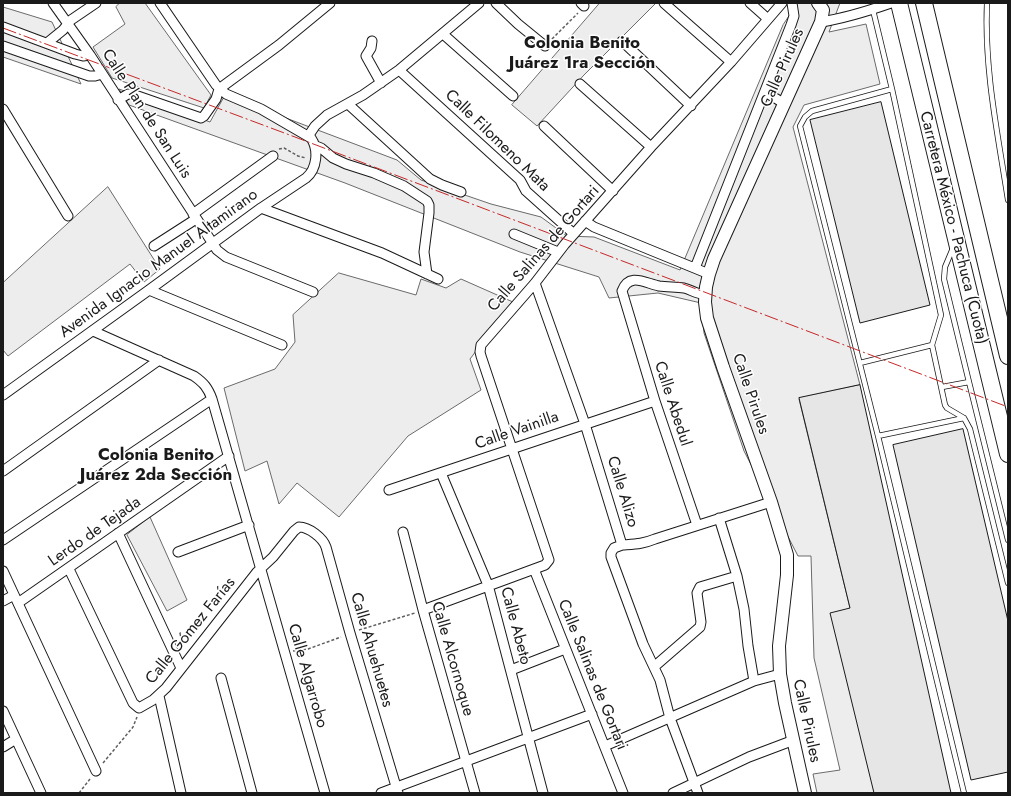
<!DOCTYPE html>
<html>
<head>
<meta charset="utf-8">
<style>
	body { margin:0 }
	#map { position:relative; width:1011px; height:796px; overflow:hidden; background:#fff; font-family:Jost,sans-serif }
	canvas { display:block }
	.frame { position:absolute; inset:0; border:4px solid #1a1a1a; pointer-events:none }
</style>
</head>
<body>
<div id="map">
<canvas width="1011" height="796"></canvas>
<div class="frame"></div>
</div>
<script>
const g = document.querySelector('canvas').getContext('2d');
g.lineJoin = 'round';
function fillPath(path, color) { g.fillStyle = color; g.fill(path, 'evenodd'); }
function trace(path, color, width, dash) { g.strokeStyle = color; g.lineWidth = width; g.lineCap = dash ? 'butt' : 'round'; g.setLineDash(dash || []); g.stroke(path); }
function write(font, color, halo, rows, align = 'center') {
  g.font = font + ' Jost,sans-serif'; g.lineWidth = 3; g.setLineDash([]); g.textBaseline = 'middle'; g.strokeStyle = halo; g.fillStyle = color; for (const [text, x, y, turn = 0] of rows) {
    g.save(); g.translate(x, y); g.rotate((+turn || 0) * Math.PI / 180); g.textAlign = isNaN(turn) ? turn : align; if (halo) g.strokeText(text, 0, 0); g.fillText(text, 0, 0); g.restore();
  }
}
const built = new Path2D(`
	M 120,3 L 145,3 L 211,95 L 204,108 L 112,78 L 93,47 L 125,24 L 116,7 Z
	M 600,3 L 656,3 L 584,75 L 537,126 L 512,105 Z
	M 798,3 L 840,3 L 829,32 L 866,24 L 880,84 L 804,105 L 793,127 L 860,385 L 799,399 L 850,608 L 874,793 L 817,793 L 813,774 L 840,770 L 814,658 L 811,556 L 798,556 L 744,451 L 704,333 L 701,303 L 658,293 L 609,298 L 599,277 L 520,252 L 345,183 L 129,105 L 119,89 L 210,122 L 225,95 L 397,160 L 421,180 L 491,204 L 541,217 L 567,236 L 594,237 L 680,270 L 783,25 Z
	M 3,7 L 52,22 L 81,84 L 3,57 Z
	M 108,187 L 160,269 L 144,282 L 130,264 L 8,356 L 3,350 L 3,283 Z
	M 339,273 L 416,295 L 421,279 L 446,288 L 461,279 L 513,302 L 470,359 L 481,390 L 408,436 L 339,517 L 297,483 L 279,504 L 267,461 L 245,471 L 224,388 L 275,369 L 295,342 L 293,315 Z
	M 150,517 L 187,600 L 167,611 L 127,535 Z`);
fillPath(built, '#ededed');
trace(built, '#6a6a6a', 1);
const building = new Path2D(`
	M 881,102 L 930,305 L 860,323 L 810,120 Z
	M 860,385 L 951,793 L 874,793 L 830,613 L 850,608 L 799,398 Z
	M 963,429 L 1008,621 L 1008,772 L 971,780 L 893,445 Z`);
fillPath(building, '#e6e6e6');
trace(building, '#1a1a1a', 1);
const lane = new Path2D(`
	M 987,3 C 984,70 998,135 1008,200
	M 873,10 L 892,89 L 941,315 L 932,345 L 945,405 L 947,408 L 964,418 L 970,429 L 1008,583
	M 953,248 L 945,267 L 944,279 L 969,382
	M 860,363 L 932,345
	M 942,387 L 969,382 L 1008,540
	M 964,418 L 878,436 L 964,793
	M 878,436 L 800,126 L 805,117 L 812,111 L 892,89`);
const street = new Path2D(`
	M 53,3 L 90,55 L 217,250 L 226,257 L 313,292
	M 496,3 L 518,24 L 545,46
	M 581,3 L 584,6
	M 664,3 L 731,62
	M 750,3 L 768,19
	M 821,22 C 846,18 868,11 891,3
	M 3,27 L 75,54 L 83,56 L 90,55
	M 443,34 L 513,96
	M 372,41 L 371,48 L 366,56 L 381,83
	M 622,41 L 691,106
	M 47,43 L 63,30 L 71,20 L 96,3
	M 3,46 L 89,76 L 95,76 L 102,74
	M 399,70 L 520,180 L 526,191 L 574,234
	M 580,84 L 651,147
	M 219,89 L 279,45 L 330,3
	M 765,92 L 785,104
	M 118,100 L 128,94 L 132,94 L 201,118 L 204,116 L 216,99 L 219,89
	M 348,104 L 430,179 L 442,185 L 461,192
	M 3,109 L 68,216
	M 544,126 L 613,191
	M 309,135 L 315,126 L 327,115 L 363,95 L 399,70 L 479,3
	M 316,146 L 321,148 L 333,158 L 346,164 L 374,173 L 404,186 L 427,201 L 429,205 L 429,213 L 424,252 L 427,274
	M 261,208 L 382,253 L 438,279
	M 193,214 L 273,156
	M 585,221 L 594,227 L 709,274
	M 514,234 L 558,252
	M 154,246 L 196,219
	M 695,268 L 791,25 L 794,16 L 792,3
	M 535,283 L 585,424 L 622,545 L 614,548 L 611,553 L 611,557 L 643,644 L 660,680 L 670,718 L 698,793
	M 149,290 L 282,345
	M 93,331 L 194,376 C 204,383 208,388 212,399 L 325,793
	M 3,395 L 149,290 L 261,208 L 306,178 C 317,169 319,150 311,138 L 261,109 L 226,94 L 216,85 L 160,3
	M 3,471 L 159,360
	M 441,473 L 488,585 L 543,793
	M 389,490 L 655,401
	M 719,518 L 737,576 L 744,609 L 748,646 L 754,681
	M 697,525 L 655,401 L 622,291 C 629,272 645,283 659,286 C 668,287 676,287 684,288 C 692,290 698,295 705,294
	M 403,532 L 423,610 L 475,793
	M 118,533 L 181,668
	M 3,540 L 212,399
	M 622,545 C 635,544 643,544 655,539 L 771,502
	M 178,552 L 249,525
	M 69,569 L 133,703 L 139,708 L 153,700 L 166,688 L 257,572 L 273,557 L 294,531 L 299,527 C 309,527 323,538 326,547 L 350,633 L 398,793
	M 534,569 L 623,793
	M 3,571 L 96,771
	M 3,601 L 14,595
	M 18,603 L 229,456
	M 423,610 L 545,565 L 549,560 L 481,356 L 480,352 L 481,345 L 535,283 L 565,244 L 651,147 L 731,62 L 782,3
	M 655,666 L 700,627 L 701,622 L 697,593 L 700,587 L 737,576
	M 511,670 L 565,649
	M 221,678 L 252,793
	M 159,696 L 181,793
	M 3,711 L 41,793
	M 605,746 L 754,681 L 780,674
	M 3,747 L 16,739
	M 381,793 L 592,714
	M 673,793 L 749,757 L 794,740`);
const secondary = new Path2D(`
	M 805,793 L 785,703 L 780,674 L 779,646 L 787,575 L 787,555 L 771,502 L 723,367 L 707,318 L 705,302 L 706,287 L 709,274 L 714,259 L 821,22 L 823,10 L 818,3`);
const highway = new Path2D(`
	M 899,3 L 1008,454
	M 924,3 L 1008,356`);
trace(lane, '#1a1a1a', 6);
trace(street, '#1a1a1a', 11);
trace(secondary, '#1a1a1a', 14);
trace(highway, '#1a1a1a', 18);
trace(new Path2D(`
	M 552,39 L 578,13
	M 279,149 L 284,148 L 298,156 L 306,158
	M 359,630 L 415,613
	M 293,651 L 308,649 L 341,637
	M 103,763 L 133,727 L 137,717
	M 79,793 L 90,779`), '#5f5f5f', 1.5, [3, 2]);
trace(lane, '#fff', 4.5);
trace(street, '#fff', 9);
trace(secondary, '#fff', 12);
trace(highway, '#fff', 16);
trace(new Path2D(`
	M 3,28 L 287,134 L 1008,407`), '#c62828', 1, [14, 3, 2, 3]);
write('16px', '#1a1a1a', '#fff', [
	["Calle Pirules",783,68,-66],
	["Calle Plan de San Luis",146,114,57],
	["Calle Filomeno Mata",497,141,44],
	["Carretera México - Pachuca (Cuota)",953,228,76],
	["Calle Salinas de Gortari",544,249,-49],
	["Avenida Ignacio Manuel Altamirano",159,264,-36],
	["Calle Pirules",750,394,71],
	["Calle Abedul",672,404,72],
	["Calle Vainilla",517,431,-19],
	["Calle Alizo",622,492,73],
	["Lerdo de Tejada",95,532,-35],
	["Calle Abeto",515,626,75],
	["Calle Gómez Farías",191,631,-51],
	["Calle Ahuehuetes",371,650,74],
	["Calle Alcornoque",452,659,74],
	["Calle Salinas de Gortari",592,675,68],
	["Calle Algarrobo",307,676,74],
	["Calle Pirules",806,721,78]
]);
write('bold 17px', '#1a1a1a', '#fff', [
	["Colonia Benito",582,44],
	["Juárez 1ra Sección",582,64],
	["Colonia Benito",156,456],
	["Juárez 2da Sección",156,476]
]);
</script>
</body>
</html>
